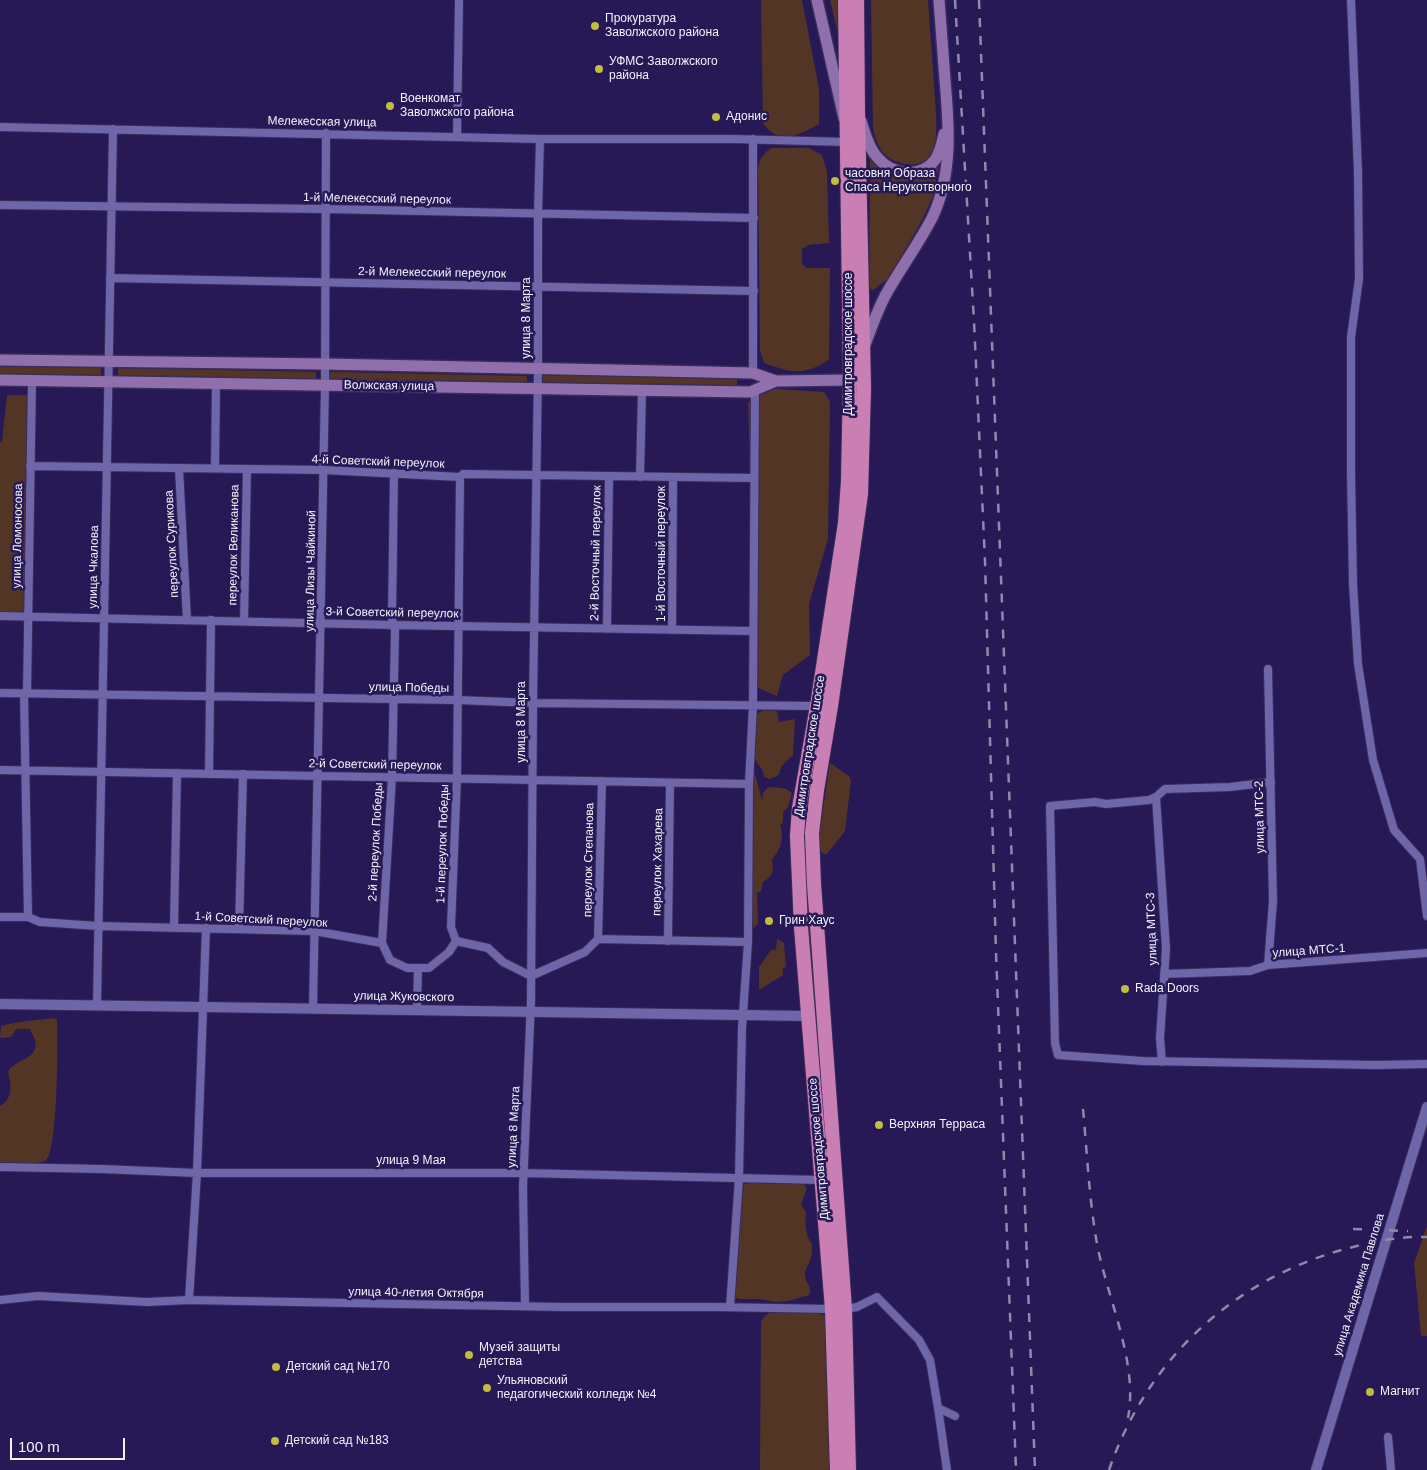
<!DOCTYPE html>
<html>
<head>
<meta charset="utf-8">
<style>
	body { margin:0 }
	#map { position:relative; width:1427px; height:1470px; overflow:hidden; background:#261955; font-family:Arial,sans-serif }
	canvas { display:block }
	.scale { position:absolute; left:10px; top:1438px; width:115px; height:22px; box-sizing:border-box; border:2px solid #f2f2fa; border-top:0; padding-left:6px; font-size:15px; line-height:18px; white-space:nowrap; color:#f2f2fa; -webkit-text-stroke:4px #261955; paint-order:stroke }
</style>
</head>
<body>
<div id="map">
<canvas width="1427" height="1470"></canvas>
<div class="scale">100 m</div>
</div>
<script>
const g = document.querySelector('canvas').getContext('2d');
g.lineJoin = 'round';
function fillPath(path, color) { g.fillStyle = color; g.fill(path, 'evenodd'); }
function trace(path, color, width, dash) { g.strokeStyle = color; g.lineWidth = width; g.lineCap = dash ? 'butt' : 'round'; g.setLineDash(dash || []); g.stroke(path); }
function write(font, color, halo, rows, align = 'center') {
  g.font = font + ' Arial,sans-serif'; g.lineWidth = 5; g.setLineDash([]); g.textBaseline = 'middle'; g.strokeStyle = halo; g.fillStyle = color; for (const [text, x, y, turn = 0] of rows) {
    g.save(); g.translate(x, y); g.rotate((+turn || 0) * Math.PI / 180); g.textAlign = isNaN(turn) ? turn : align; if (halo) g.strokeText(text, 0, 0); g.fillText(text, 0, 0); g.restore();
  }
}
fillPath(new Path2D(`
	M 761,0 L 802,0 L 819,89 L 819,124 C 799,135 779,146 763,123 Z
	M 830,0 L 840,0 L 842,51 Z
	M 871,0 L 928,0 C 930,28 932,56 934,84 C 935,104 938,126 935,145 C 931,169 901,169 886,155 C 878,148 875,138 873,128 Z
	M 772,148 L 809,148 L 822,155 L 827,171 L 829,243 L 808,245 L 802,249 L 802,264 L 807,268 L 830,268 L 829,360 C 803,376 792,373 764,363 L 760,351 L 758,168 C 760,158 763,153 772,148 Z
	M 870,158 C 893,182 911,185 939,166 L 933,196 L 923,218 L 890,277 L 873,290 L 869,288 Z
	M 0,365 L 101,366 L 101,376 L 0,375 Z
	M 118,368 L 316,372 L 316,382 L 118,378 Z
	M 329,372 L 527,376 L 527,385 L 329,382 Z
	M 543,375 L 737,378 L 737,388 L 543,384 Z
	M 765,388 L 824,392 L 830,402 L 828,539 L 809,604 L 810,655 L 783,675 L 777,696 L 756,687 L 748,403 Z
	M 7,395 L 31,395 L 27,612 L 0,612 L 0,442 L 2,442 Z
	M 764,710 L 777,711 L 779,722 L 795,719 L 793,755 C 790,758 786,761 783,765 C 776,774 785,774 769,779 L 764,777 C 764,768 756,765 754,756 C 751,744 753,729 753,716 Z
	M 830,763 L 849,776 L 851,781 L 845,831 L 826,855 L 820,851 L 819,835 Z
	M 752,770 L 754,771 L 762,800 L 763,793 L 768,787 C 776,788 785,786 792,793 L 788,807 L 783,812 L 783,822 L 780,826 C 785,837 780,851 772,859 C 773,871 775,875 763,882 L 761,891 L 757,893 L 758,924 L 752,929 L 745,831 Z
	M 777,939 L 784,943 L 786,967 L 783,968 L 783,975 L 759,990 L 759,967 L 771,950 L 776,950 Z
	M 53,1018 L 57,1020 C 58,1039 58,1151 46,1160 C 38,1166 10,1163 0,1162 L 0,1106 C 14,1098 11,1084 8,1072 C 14,1059 40,1060 35,1040 C 34,1036 31,1033 30,1029 L 16,1029 L 11,1037 L 0,1038 L 1,1026 C 18,1021 35,1021 53,1018 Z
	M 795,1180 L 801,1181 L 807,1188 L 801,1205 L 806,1212 C 805,1224 805,1235 812,1244 C 812,1250 812,1256 810,1261 C 808,1266 804,1270 805,1276 C 806,1284 813,1287 809,1295 L 788,1301 L 776,1302 L 759,1299 L 739,1299 L 731,1296 C 727,1286 728,1262 730,1250 C 732,1240 739,1231 740,1221 C 740,1218 741,1214 740,1210 C 736,1200 728,1197 740,1187 C 753,1177 762,1185 776,1184 C 782,1184 789,1181 795,1180 Z
	M 1427,1226 L 1427,1336 L 1421,1336 L 1414,1263 Z
	M 773,1312 L 815,1312 L 826,1316 L 831,1470 L 760,1470 L 761,1322 C 764,1316 766,1314 773,1312 Z`), '#533526');
const minor = new Path2D(`
	M 1351,0 L 1358,172 L 1359,279 L 1351,337 L 1351,472 L 1353,584 L 1358,664 L 1373,760 L 1394,830 L 1420,859 L 1427,916
	M 0,127 L 540,139 L 733,139 L 847,142
	M 457,137 L 459,0
	M 753,139 L 753,373
	M 0,205 L 325,209 L 754,218
	M 110,278 L 754,291
	M 30,466 L 324,470 L 460,477 L 463,474 L 754,478
	M 179,468 L 187,620
	M 215,468 L 216,383
	M 640,477 L 642,390
	M 0,616 L 393,625 L 753,631
	M 244,621 L 247,469
	M 607,629 L 609,477
	M 672,630 L 673,478
	M 0,693 L 457,700 L 533,703 L 817,706
	M 24,693 L 28,917
	M 27,693 L 32,380
	M 0,770 L 749,784
	M 209,774 L 211,620
	M 1271,782 L 1230,787 L 1165,789 L 1156,797 L 1149,800 L 1106,804 L 1095,802 L 1050,806 L 1055,1043 L 1058,1055 L 1143,1061 L 1376,1065 L 1427,1064
	M 1156,797 L 1166,949 L 1160,1038 L 1162,1062
	M 0,917 L 28,917 L 40,922 L 98,926 L 314,931 L 382,943 L 390,960 L 407,968 L 429,968 L 449,952 L 456,941 L 488,948 L 503,962 L 531,976 L 585,952 L 598,939 L 748,942
	M 174,927 L 177,773
	M 239,929 L 243,774
	M 598,939 L 602,781
	M 456,941 L 451,927 L 457,778 L 460,477
	M 668,941 L 670,783
	M 382,943 L 392,777 L 395,631 L 392,619 L 394,473
	M 1268,965 L 1273,901 L 1268,669
	M 1164,974 L 1250,971 L 1268,965 L 1427,953
	M 97,1005 L 113,129
	M 313,1009 L 325,385 L 326,133
	M 417,1010 L 418,968
	M 0,1167 L 102,1169 L 197,1173 L 523,1173 L 821,1180
	M 0,1300 L 38,1296 L 147,1302 L 189,1300 L 561,1307 L 715,1307 L 832,1309
	M 189,1300 L 197,1173 L 206,928
	M 525,1306 L 523,1187 L 531,1001 L 533,703 L 538,370 L 538,213 L 540,139
	M 730,1307 L 739,1178 L 742,1028 L 748,942 L 749,784 L 753,705 L 755,390
	M 845,1309 L 857,1307 L 877,1297 L 919,1340 L 930,1360 L 938,1408 L 955,1416
	M 938,1408 L 947,1470
	M 1388,1437 L 1391,1470`);
const tertiary = new Path2D(`
	M 0,1004 L 808,1016
	M 1316,1470 L 1427,1107`);
const secondary = new Path2D(`
	M 817,0 L 844,118
	M 861,121 C 865,133 868,147 877,157 C 891,174 919,180 935,160 C 940,153 942,143 944,134
	M 865,345 C 871,328 877,312 885,296 C 900,269 918,245 932,218 C 953,175 949,125 945,80 C 943,53 941,27 939,0
	M 0,360 L 325,364 L 753,373 L 776,381
	M 0,380 L 750,392 L 776,381 L 850,380`);
const trunk = new Path2D(`
	M 837,1470 L 832,1309 L 801,927 L 797,836 L 799,808 L 817,706 L 845,523 L 848,481 L 850,380 L 845,0
	M 849,1470 L 845,1309 L 814,884 L 812,833 L 817,790 L 831,706 L 861,494 L 864,388 L 858,114 L 857,0`);
trace(minor, '#3a2c5b', 10);
trace(tertiary, '#3a2c5b', 12);
trace(secondary, '#3a2c5b', 14);
trace(trunk, '#3a2c5b', 16);
trace(minor, '#6e66a9', 8);
trace(tertiary, '#6e66a9', 10);
trace(secondary, '#906fad', 11);
trace(trunk, '#ca7fb4', 14);
trace(new Path2D(`
	M 955,0 L 974,321 L 985,561 L 996,953 L 1016,1470
	M 979,0 L 1035,1470
	M 1083,1109 C 1087,1152 1089,1196 1096,1238 C 1105,1294 1139,1361 1128,1418
	M 1353,1229 L 1408,1231
	M 1109,1470 C 1147,1360 1232,1280 1345,1249 C 1372,1242 1399,1236 1427,1237`), '#8f89aa', 2.5, [9, 9]);
for (const [x, y, r, color] of [
	[595,26,5,"#c1bd40"],
	[599,69,5,"#c1bd40"],
	[390,106,5,"#c1bd40"],
	[716,117,5,"#c1bd40"],
	[835,181,5,"#c1bd40"],
	[769,921,5,"#c1bd40"],
	[1125,989,5,"#c1bd40"],
	[879,1125,5,"#c1bd40"],
	[469,1355,5,"#c1bd40"],
	[276,1367,5,"#c1bd40"],
	[487,1388,5,"#c1bd40"],
	[1370,1392,5,"#c1bd40"],
	[275,1441,5,"#c1bd40"]
]) { const dot = new Path2D(); dot.arc(x, y, r, 0, 2 * Math.PI); g.fillStyle = color; g.fill(dot); trace(dot, '#261955', 2); }
write('12px', '#f2f2fa', '#261955', [
	["Прокуратура",605,19],
	["Заволжского района",605,33],
	["УФМС Заволжского",609,62],
	["района",609,76],
	["Военкомат",400,99],
	["Заволжского района",400,113],
	["Адонис",726,117],
	["часовня Образа",845,174],
	["Спаса Нерукотворного",845,188],
	["Грин Хаус",779,921],
	["Rada Doors",1135,989],
	["Верхняя Терраса",889,1125],
	["Музей защиты",479,1348],
	["детства",479,1362],
	["Детский сад №170",286,1367],
	["Ульяновский",497,1381],
	["педагогический колледж №4",497,1395],
	["Магнит",1380,1392],
	["Детский сад №183",285,1441]
], 'left');
write('12px', '#f2f2fa', '#261955', [
	["Мелекесская улица",322,122,1],
	["1-й Мелекесский переулок",377,199,1],
	["2-й Мелекесский переулок",432,273,1],
	["улица 8 Марта",527,318,-90],
	["Димитровградское шоссе",849,344,-90],
	["Волжская улица",389,386,1],
	["4-й Советский переулок",378,462,2],
	["улица Ломоносова",18,536,-89],
	["переулок Сурикова",172,544,-93],
	["переулок Великанова",234,545,-89],
	["2-й Восточный переулок",596,553,-89],
	["1-й Восточный переулок",662,554,-90],
	["улица Чкалова",94,567,-89],
	["улица Лизы Чайкиной",311,571,-89],
	["3-й Советский переулок",392,613,1],
	["улица Победы",409,688,1],
	["улица 8 Марта",522,722,-90],
	["Димитровградское шоссе",810,746,-81],
	["2-й Советский переулок",375,765,1],
	["улица МТС-2",1260,817,-91],
	["2-й переулок Победы",376,842,-87],
	["1-й переулок Победы",443,844,-88],
	["переулок Степанова",589,860,-89],
	["переулок Хахарева",658,862,-89],
	["1-й Советский переулок",261,920,3],
	["улица МТС-3",1152,929,-92],
	["улица МТС-1",1309,951,-4],
	["улица Жуковского",404,997,1],
	["улица 8 Марта",514,1127,-87],
	["Димитровградское шоссе",819,1149,-95],
	["улица 9 Мая",411,1161],
	["улица Академика Павлова",1359,1285,-73],
	["улица 40-летия Октября",416,1293,1]
]);
</script>
</body>
</html>
